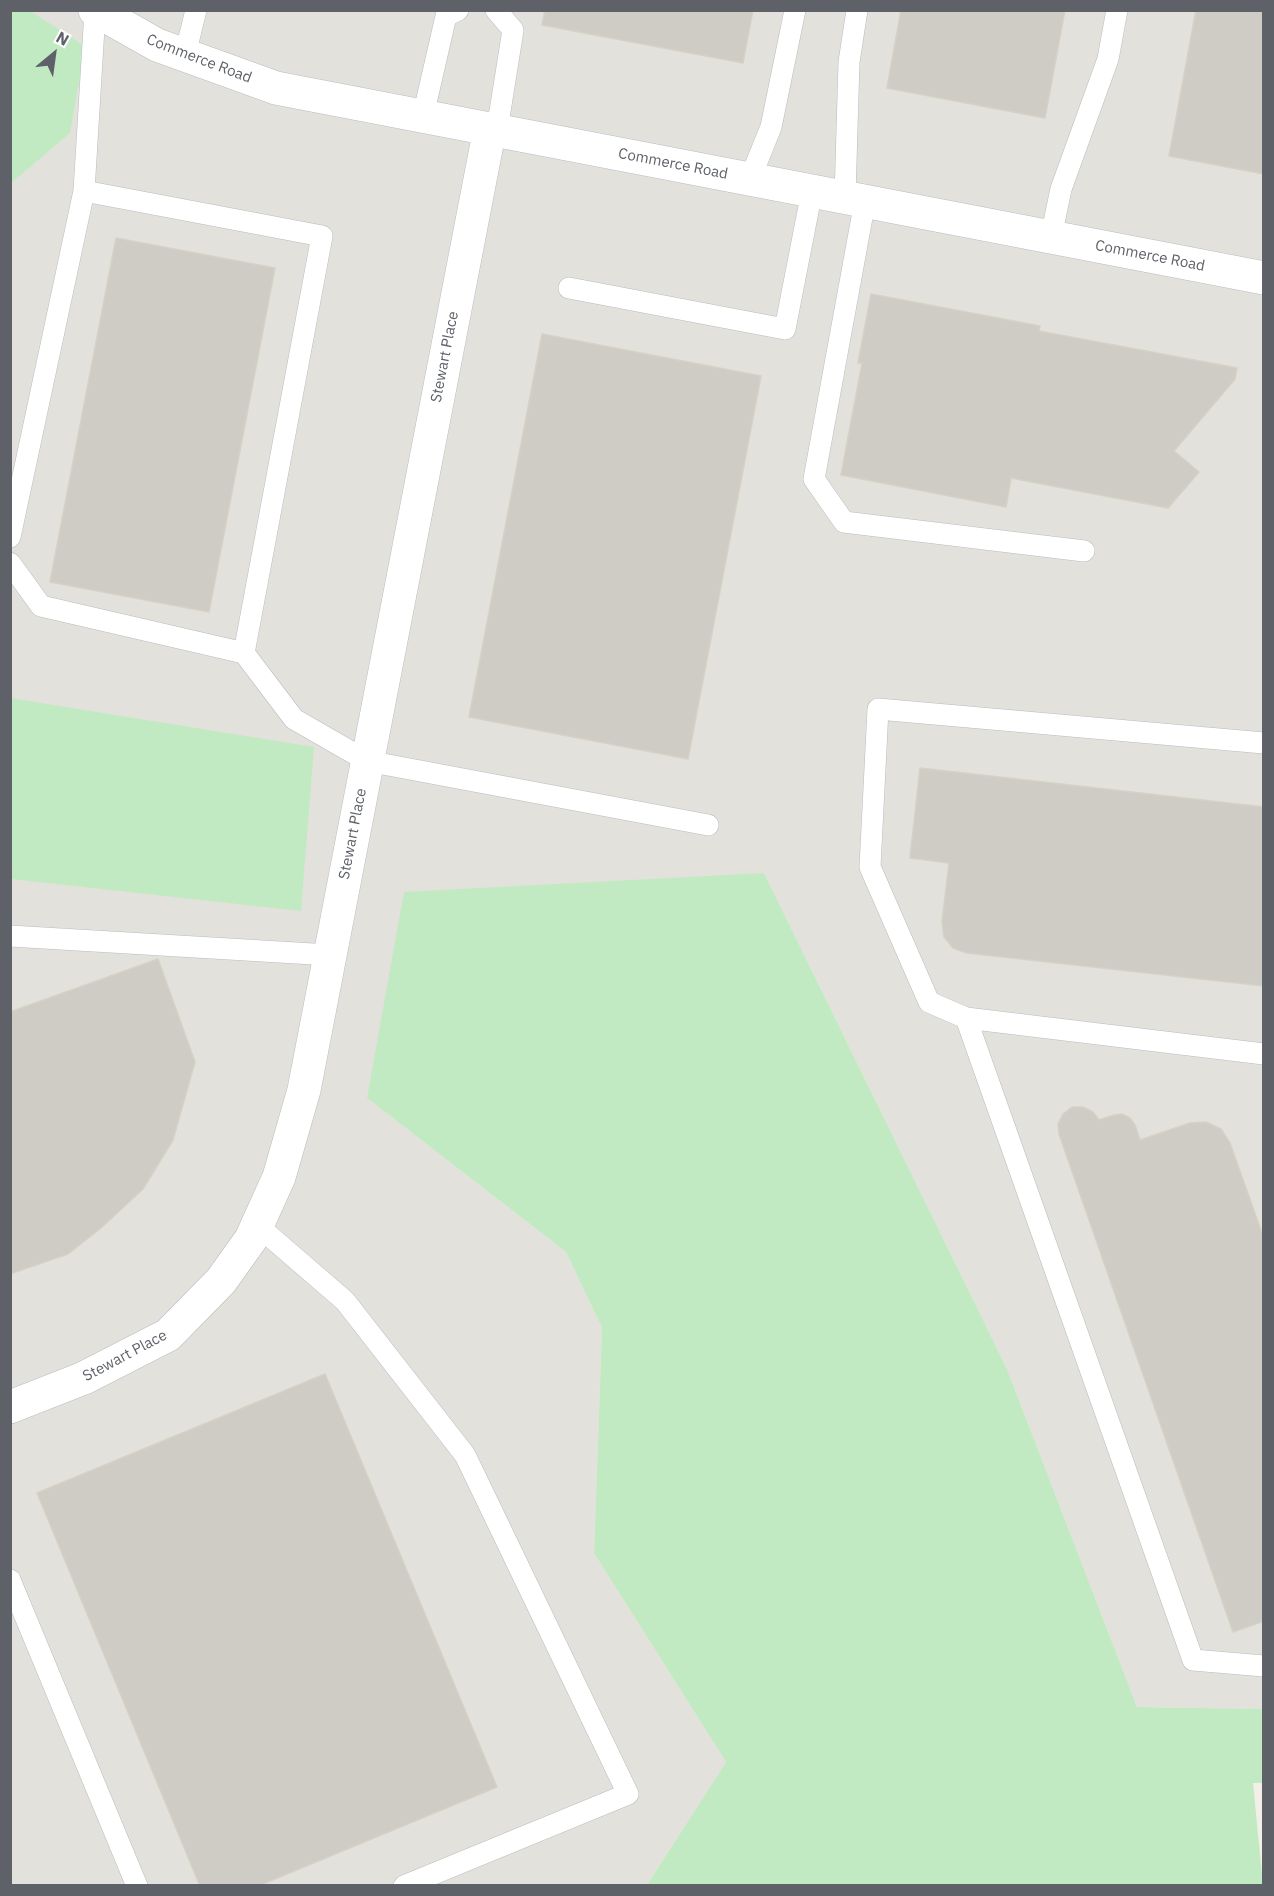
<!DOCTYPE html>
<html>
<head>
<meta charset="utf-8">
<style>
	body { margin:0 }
	#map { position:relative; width:1274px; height:1896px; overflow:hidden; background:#f1efe7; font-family:"IBM Plex Sans",sans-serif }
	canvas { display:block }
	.frame { position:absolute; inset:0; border:12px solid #5e6268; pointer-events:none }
	.north { position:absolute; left:24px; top:24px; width:60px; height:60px; -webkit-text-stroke:4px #fff; paint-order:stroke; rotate:29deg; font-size:16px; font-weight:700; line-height:24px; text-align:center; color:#5e6268 }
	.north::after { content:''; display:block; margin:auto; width:21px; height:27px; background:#5e6268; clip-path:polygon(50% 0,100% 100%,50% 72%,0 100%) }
</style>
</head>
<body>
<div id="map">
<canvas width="1274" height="1896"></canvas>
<div class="frame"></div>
<div class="north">N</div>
</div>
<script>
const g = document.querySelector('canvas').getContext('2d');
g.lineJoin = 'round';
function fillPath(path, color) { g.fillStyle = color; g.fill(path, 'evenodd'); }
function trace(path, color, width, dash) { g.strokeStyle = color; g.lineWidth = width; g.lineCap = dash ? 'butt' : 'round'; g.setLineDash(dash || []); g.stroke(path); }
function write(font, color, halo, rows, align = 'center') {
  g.font = font + ' "IBM Plex Sans",sans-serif'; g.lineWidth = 5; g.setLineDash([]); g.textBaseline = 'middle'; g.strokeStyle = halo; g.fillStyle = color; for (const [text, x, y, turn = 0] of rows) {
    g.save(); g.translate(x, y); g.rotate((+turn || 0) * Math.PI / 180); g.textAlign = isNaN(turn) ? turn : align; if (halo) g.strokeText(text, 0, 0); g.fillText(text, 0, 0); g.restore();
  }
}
fillPath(new Path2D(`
	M 11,11 L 1263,11 L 1263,1709 L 1137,1707 L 1007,1369 L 764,873 L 367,1098 L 566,1252 L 602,1328 L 594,1553 L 726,1762 L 647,1885 L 11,1886 Z`), '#e2e1db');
fillPath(new Path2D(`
	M 11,11 L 30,11 L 85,46 L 70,133 L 11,183 Z
	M 10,698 L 314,747 L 301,911 L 11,879 Z
	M 764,873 L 1007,1369 L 1137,1707 L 1263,1709 L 1263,1783 L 1253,1783 L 1263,1885 L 647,1885 L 726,1762 L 594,1553 L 602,1328 L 566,1252 L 367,1098 L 404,892 Z`), '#c2eac2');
const building = new Path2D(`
	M 545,10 L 753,10 L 743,63 L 542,25 Z
	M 901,10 L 1065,10 L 1045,118 L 887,88 Z
	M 1196,10 L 1264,10 L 1264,174 L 1169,156 Z
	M 116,238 L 275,268 L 209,612 L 50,582 Z
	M 871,294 L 1040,326 L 1039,331 L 1237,368 L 1235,379 L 1174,451 L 1199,472 L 1168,508 L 1011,478 L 1006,507 L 841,475 L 862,363 L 858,363 Z
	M 542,334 L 761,376 L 688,759 L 469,717 Z
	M 920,768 L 1264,807 L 1264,986 L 967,953 L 953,948 L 944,937 L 942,922 L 949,863 L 910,858 Z
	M 158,959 L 195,1062 L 173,1140 L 143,1189 L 101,1228 L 68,1254 L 10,1274 L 10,1012 Z
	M 1072,1107 L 1083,1107 L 1093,1112 L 1099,1120 L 1114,1115 L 1122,1114 L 1130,1118 L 1135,1125 L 1140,1140 L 1190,1123 L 1206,1122 L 1221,1129 L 1230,1143 L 1264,1239 L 1264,1621 L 1233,1632 L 1059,1134 L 1058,1124 L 1063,1114 Z
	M 325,1374 L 497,1787 L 258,1886 L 200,1886 L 37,1493 Z`);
fillPath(building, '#ceccc5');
trace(building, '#d6d1c4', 1.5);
const service = new Path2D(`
	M 496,10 L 513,30 L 497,130
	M 185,55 L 196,10
	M 423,116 L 446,16 L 458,10
	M 750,179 L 771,127 L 795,10
	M 84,191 L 322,236 L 244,653
	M 845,197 L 849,62 L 857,10
	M 865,201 L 814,479 L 844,522 L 1084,551
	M 1051,237 L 1061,189 L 1108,59 L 1117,10
	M 569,288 L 785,329 L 812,191
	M 10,537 L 84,191 L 95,11
	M 10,563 L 41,606 L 244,653 L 294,719 L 367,761 L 708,825
	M 1264,743 L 878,709 L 870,867 L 929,1002 L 966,1018 L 1264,1054
	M 10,936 L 330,955
	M 966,1018 L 1193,1660 L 1264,1666
	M 257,1225 L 345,1301 L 465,1455 L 628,1794 L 404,1886
	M 10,1580 L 137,1886`);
const minor = new Path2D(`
	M 95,10 L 157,45 L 276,88 L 1264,278
	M 10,1407 L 84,1378 L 168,1335 L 221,1281 L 251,1239 L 279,1177 L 304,1090 L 490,128`);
trace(service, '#b9bcc1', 22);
trace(minor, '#b9bcc1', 34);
trace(service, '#fff', 21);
trace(minor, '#fff', 33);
write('15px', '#5e6268', '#fff', [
	["Commerce Road",199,59,21],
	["Commerce Road",673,164,11],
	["Commerce Road",1150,256,11],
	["Stewart Place",445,357,-79],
	["Stewart Place",353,834,-79],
	["Stewart Place",125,1356,-28]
]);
</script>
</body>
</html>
